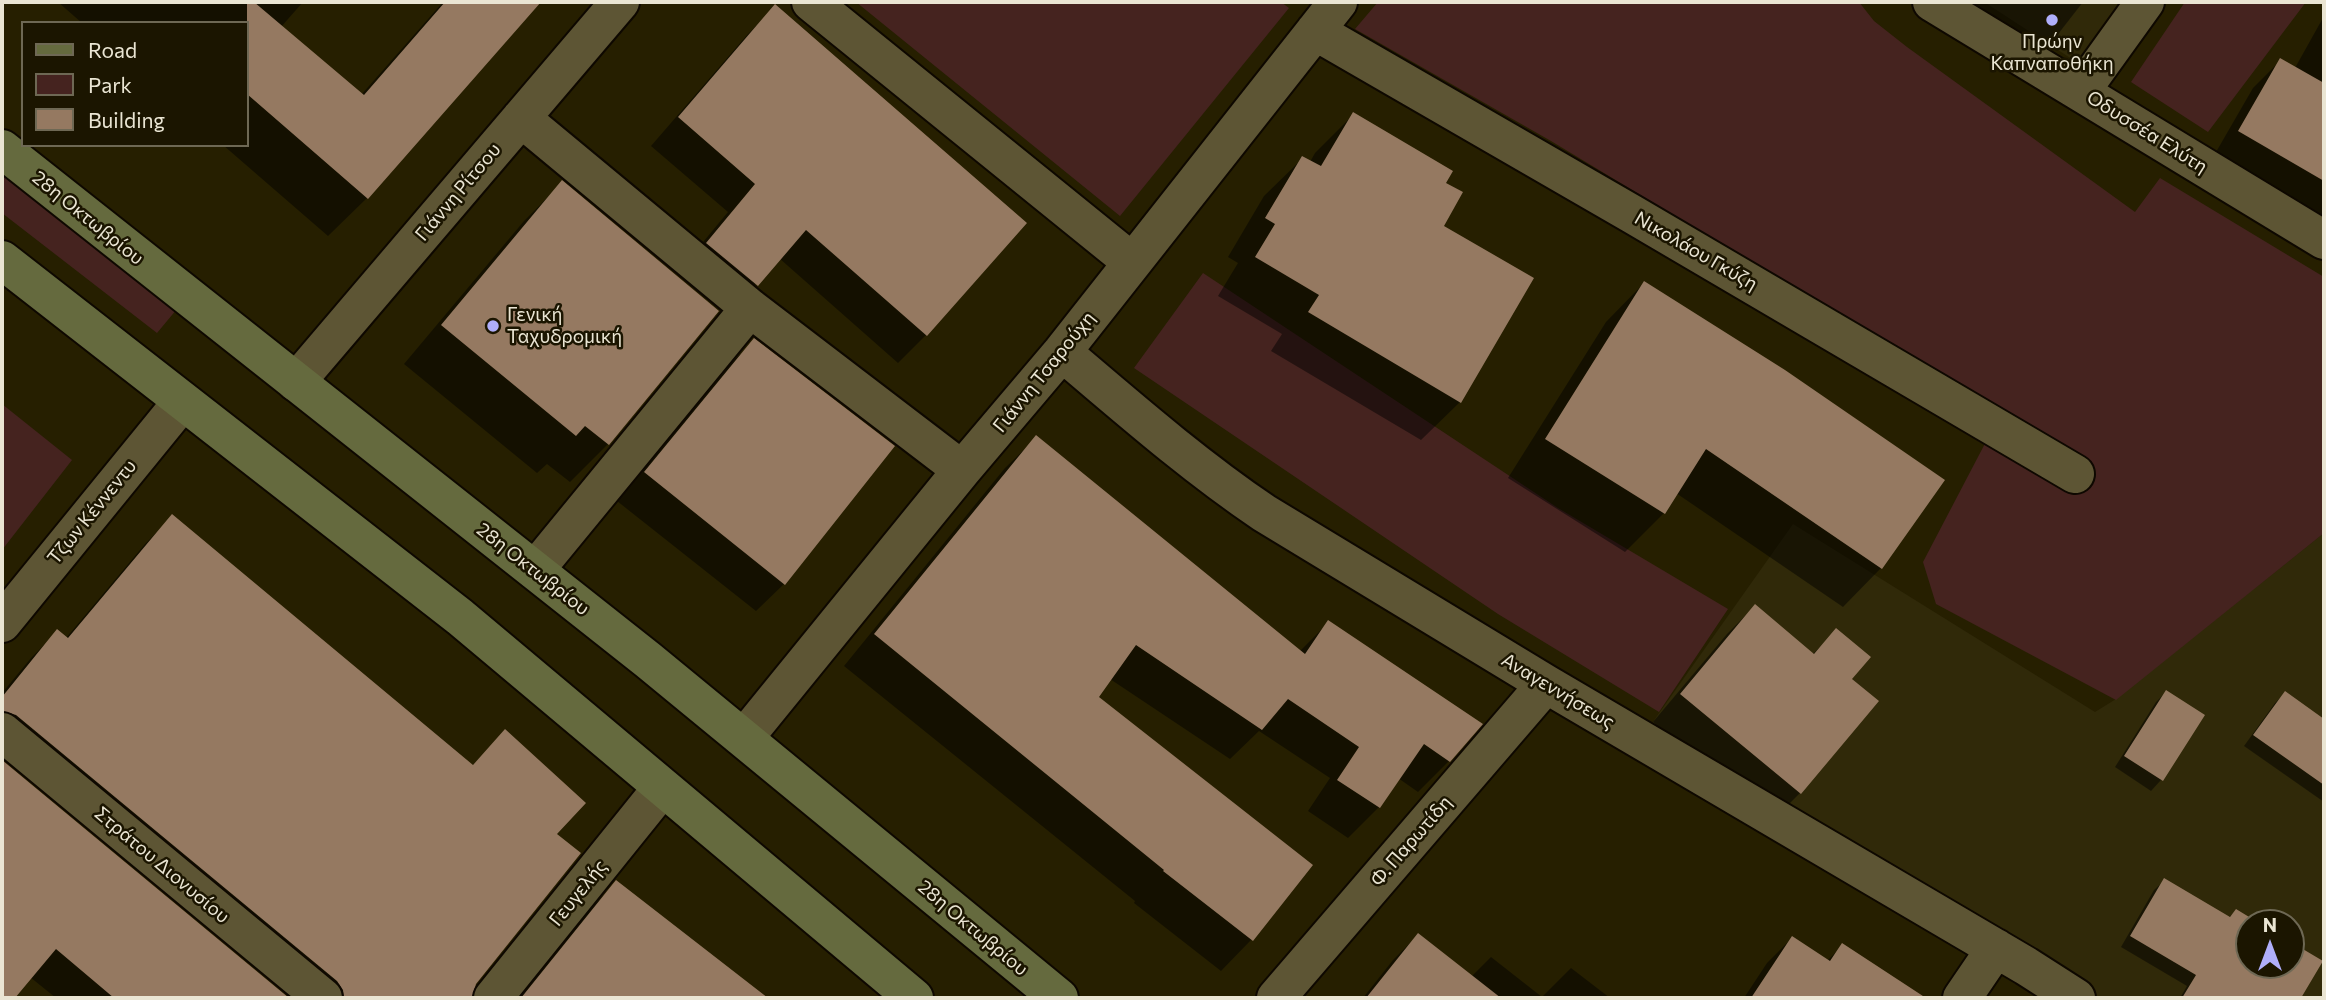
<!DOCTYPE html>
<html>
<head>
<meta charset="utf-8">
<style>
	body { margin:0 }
	#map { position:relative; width:2326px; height:1000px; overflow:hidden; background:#261f00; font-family:Commissioner,sans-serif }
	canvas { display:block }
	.frame { position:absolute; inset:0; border:4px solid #eae5d3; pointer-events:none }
	.legend { position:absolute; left:21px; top:21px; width:228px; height:126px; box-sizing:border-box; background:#1b1500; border:2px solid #6e6854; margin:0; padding:9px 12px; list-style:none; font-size:21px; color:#eae5d3 }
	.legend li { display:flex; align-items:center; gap:14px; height:35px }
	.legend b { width:35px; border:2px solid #6e6854 }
	.north { position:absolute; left:2235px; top:909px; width:70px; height:70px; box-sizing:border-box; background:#1b1500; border:2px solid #6e6854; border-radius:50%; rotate:0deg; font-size:19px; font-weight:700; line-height:28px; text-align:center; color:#eae5d3 }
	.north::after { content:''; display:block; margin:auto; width:24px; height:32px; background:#afaefa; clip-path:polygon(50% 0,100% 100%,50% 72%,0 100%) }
</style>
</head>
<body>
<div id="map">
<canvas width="2326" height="1000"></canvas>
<div class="frame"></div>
<ul class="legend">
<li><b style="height:9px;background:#656a3e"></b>Road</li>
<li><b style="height:19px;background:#45231f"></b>Park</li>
<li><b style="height:19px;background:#957961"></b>Building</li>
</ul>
<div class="north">N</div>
</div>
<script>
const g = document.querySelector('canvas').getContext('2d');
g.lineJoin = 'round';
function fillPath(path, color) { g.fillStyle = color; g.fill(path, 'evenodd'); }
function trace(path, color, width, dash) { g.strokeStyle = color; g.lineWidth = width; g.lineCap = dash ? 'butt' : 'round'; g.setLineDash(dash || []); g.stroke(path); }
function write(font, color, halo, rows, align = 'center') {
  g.font = font + ' Commissioner,sans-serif'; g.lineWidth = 5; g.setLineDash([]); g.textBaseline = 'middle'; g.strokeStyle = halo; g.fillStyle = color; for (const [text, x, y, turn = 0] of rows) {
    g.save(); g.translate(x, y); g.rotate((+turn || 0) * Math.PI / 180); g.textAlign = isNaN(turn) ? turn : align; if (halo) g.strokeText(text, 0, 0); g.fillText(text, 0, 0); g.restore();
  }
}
fillPath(new Path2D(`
	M 1984,2 L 2123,2 L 2078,63 Z
	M 1793,524 L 2095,712 L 2116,699 L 2324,533 L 2324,998 L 2093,998 L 1650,726 ZM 2249,923 L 2291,923 L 2291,965 L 2249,965 Z`), '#302909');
fillPath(new Path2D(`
	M 856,2 L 1281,2 L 1289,8 L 1120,216 Z
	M 1378,2 L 1859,2 L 1874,21 L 1907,47 L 2135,212 L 2160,178 L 2324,277 L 2324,533 L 2116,700 L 1936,604 L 1923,562 L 2001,413 L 1551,141 L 1355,29 Z
	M 2185,2 L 2306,2 L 2208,132 L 2131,82 Z
	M 2,174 L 177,309 L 157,333 L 2,213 Z
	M 1203,273 L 1558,508 L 1728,609 L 1659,712 L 1498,614 L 1134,368 Z
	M 2,404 L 72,460 L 2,550 Z`), '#45231f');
fillPath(new Path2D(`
	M 58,2 L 303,2 L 281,27 L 361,95 L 443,2 L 538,2 L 367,198 L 328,236 L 223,145 L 247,145 L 247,23 L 82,23 Z
	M 1923,2 L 2083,2 L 2055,38 L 2017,76 Z
	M 775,7 L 926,335 L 898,363 L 779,258 L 729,313 L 679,271 L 728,212 L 651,146 L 747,35 Z
	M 2324,16 L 2324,224 L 2212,159 L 2253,88 L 2281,60 L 2295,68 Z
	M 1353,115 L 1441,226 L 1460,402 L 1421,440 L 1271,351 L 1282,334 L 1218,296 L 1238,263 L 1228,257 L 1264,196 L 1303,158 L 1310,162 L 1315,153 Z
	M 562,183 L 608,444 L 570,482 L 547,464 L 537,473 L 404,364 L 524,221 Z
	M 1644,283 L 1881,568 L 1843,607 L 1676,493 L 1664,513 L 1625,552 L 1508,478 L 1606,322 Z
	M 754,341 L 784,584 L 756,611 L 617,501 L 726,368 Z
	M 1036,438 L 1300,651 L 1328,623 L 1449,761 L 1418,792 L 1398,778 L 1379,807 L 1348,838 L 1308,811 L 1330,778 L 1259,731 L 1230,759 L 1110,679 L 1097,697 L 1311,866 L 1251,940 L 1221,971 L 1134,903 L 1135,901 L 844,666 L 1005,468 Z
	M 172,517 L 472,766 L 505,732 L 554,835 L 474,984 L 470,998 L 298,998 L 2,753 L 2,693 L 31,658 L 58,631 L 66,638 L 145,544 Z
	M 1755,606 L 1812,655 L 1836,631 L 1850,680 L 1800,793 L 1772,821 L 1653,722 L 1727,634 Z
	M 2166,692 L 2202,715 L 2161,780 L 2151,791 L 2115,767 L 2156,702 Z
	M 2285,693 L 2324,721 L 2324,802 L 2244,746 L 2275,703 Z
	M 2,762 L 286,998 L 56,998 L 30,977 L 13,998 L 2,998 Z
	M 2165,880 L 2228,918 L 2236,911 L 2256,923 L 2249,923 L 2249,965 L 2291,965 L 2291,944 L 2320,961 L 2299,998 L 2180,998 L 2187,986 L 2121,947 L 2154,890 Z
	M 616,883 L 765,998 L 518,998 L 589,910 Z
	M 1418,935 L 1471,977 L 1491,957 L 1542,997 L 1571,968 L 1610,998 L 1363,998 L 1393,960 Z
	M 1792,938 L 1827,961 L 1842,946 L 1922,998 L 1744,998 L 1767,963 Z`), '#0007');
fillPath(new Path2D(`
	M 247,2 L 254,2 L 364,95 L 445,2 L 541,2 L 368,199 L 247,94 Z
	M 775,4 L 1027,223 L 927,336 L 806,230 L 758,286 L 706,243 L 755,184 L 678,117 Z
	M 2280,58 L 2324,83 L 2324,181 L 2238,131 Z
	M 1353,112 L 1453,171 L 1446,183 L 1463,192 L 1444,226 L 1534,278 L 1461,403 L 1308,312 L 1319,295 L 1255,257 L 1275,224 L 1265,218 L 1302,156 L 1321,166 Z
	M 562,180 L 719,311 L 609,445 L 585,426 L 576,436 L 441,325 Z
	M 1644,281 L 1785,370 L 1945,480 L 1882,569 L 1706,449 L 1665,514 L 1545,439 Z
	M 754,338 L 895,446 L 785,585 L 644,472 Z
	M 1036,435 L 1305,654 L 1328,620 L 1483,724 L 1450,762 L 1424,744 L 1380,808 L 1337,780 L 1359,747 L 1288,699 L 1262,730 L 1136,645 L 1099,697 L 1313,865 L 1253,941 L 1163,871 L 1164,870 L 874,634 Z
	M 172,514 L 473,765 L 505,729 L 586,803 L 557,834 L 581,853 L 476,984 L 472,998 L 344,998 L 343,990 L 337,981 L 16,715 L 2,711 L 2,697 L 57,629 L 68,638 Z
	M 1755,604 L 1814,654 L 1836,628 L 1871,657 L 1852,679 L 1879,701 L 1801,794 L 1680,694 Z
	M 2166,690 L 2205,715 L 2163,781 L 2124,756 Z
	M 2285,691 L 2324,719 L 2324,785 L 2253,735 Z
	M 2,760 L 289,998 L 114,998 L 56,949 L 15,998 L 2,998 Z
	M 2164,878 L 2230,917 L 2236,909 L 2259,923 L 2249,923 L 2249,965 L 2291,965 L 2291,942 L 2323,961 L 2301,998 L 2182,998 L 2196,975 L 2130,936 Z
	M 616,880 L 768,998 L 521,998 Z
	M 1418,933 L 1501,998 L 1366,998 Z
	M 1792,936 L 1830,961 L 1842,943 L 1926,998 L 1751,998 Z`), '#957961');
const street = new Path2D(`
	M 811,2 L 1132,262
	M 1932,2 L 2324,240
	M 1315,31 L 1632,214 L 2075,474
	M 2081,91 L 2145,2
	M 521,118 L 750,308 L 962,470
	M 1062,352 C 1128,408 1193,465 1264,513 L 1546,684 L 2026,966 L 2076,998
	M 296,382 L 620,2
	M 535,570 L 750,308
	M 2,623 L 182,402
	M 2,732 L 323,998
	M 744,738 L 962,470 L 1062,352 L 1338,2
	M 493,998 L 662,788
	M 1276,998 L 1546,684
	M 1962,998 L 1996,948`);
const secondary = new Path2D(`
	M 2,149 L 648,660 L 1059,998
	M 2,260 L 460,617 L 914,998`);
trace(street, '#0e0800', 42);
trace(secondary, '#0e0800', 42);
trace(street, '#5d5534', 38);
trace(secondary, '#656a3e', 38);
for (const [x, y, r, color] of [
	[2052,20,7,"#afaefa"],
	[493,326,7,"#afaefa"]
]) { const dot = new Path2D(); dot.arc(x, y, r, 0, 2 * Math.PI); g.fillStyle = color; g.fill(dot); trace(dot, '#1b1500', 2.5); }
write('19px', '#eae5d3', '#1b1500', [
	["Πρώην",2052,42],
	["Καπναποθήκη",2052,64],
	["Γενική",507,315,"left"],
	["Ταχυδρομική",507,337,"left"]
]);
write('19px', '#eae5d3', '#1b1500', [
	["Οδυσσέα Ελύτη",2147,132,32],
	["Γιάννη Ρίτσου",458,192,-50],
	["28η Οκτωβρίου",88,218,39],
	["Νικολάου Γκύζη",1696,251,30],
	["Γιάννη Τσαρούχη",1044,372,-51],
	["Τζων Κέννεντυ",92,512,-51],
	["28η Οκτωβρίου",533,569,38],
	["Αναγεννήσεως",1558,691,31],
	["Φ. Παρωτίδη",1411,841,-49],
	["Στράτου Διονυσίου",162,865,40],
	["Γευγελής",578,893,-51],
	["28η Οκτωβρίου",973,928,40]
]);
</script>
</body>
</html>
